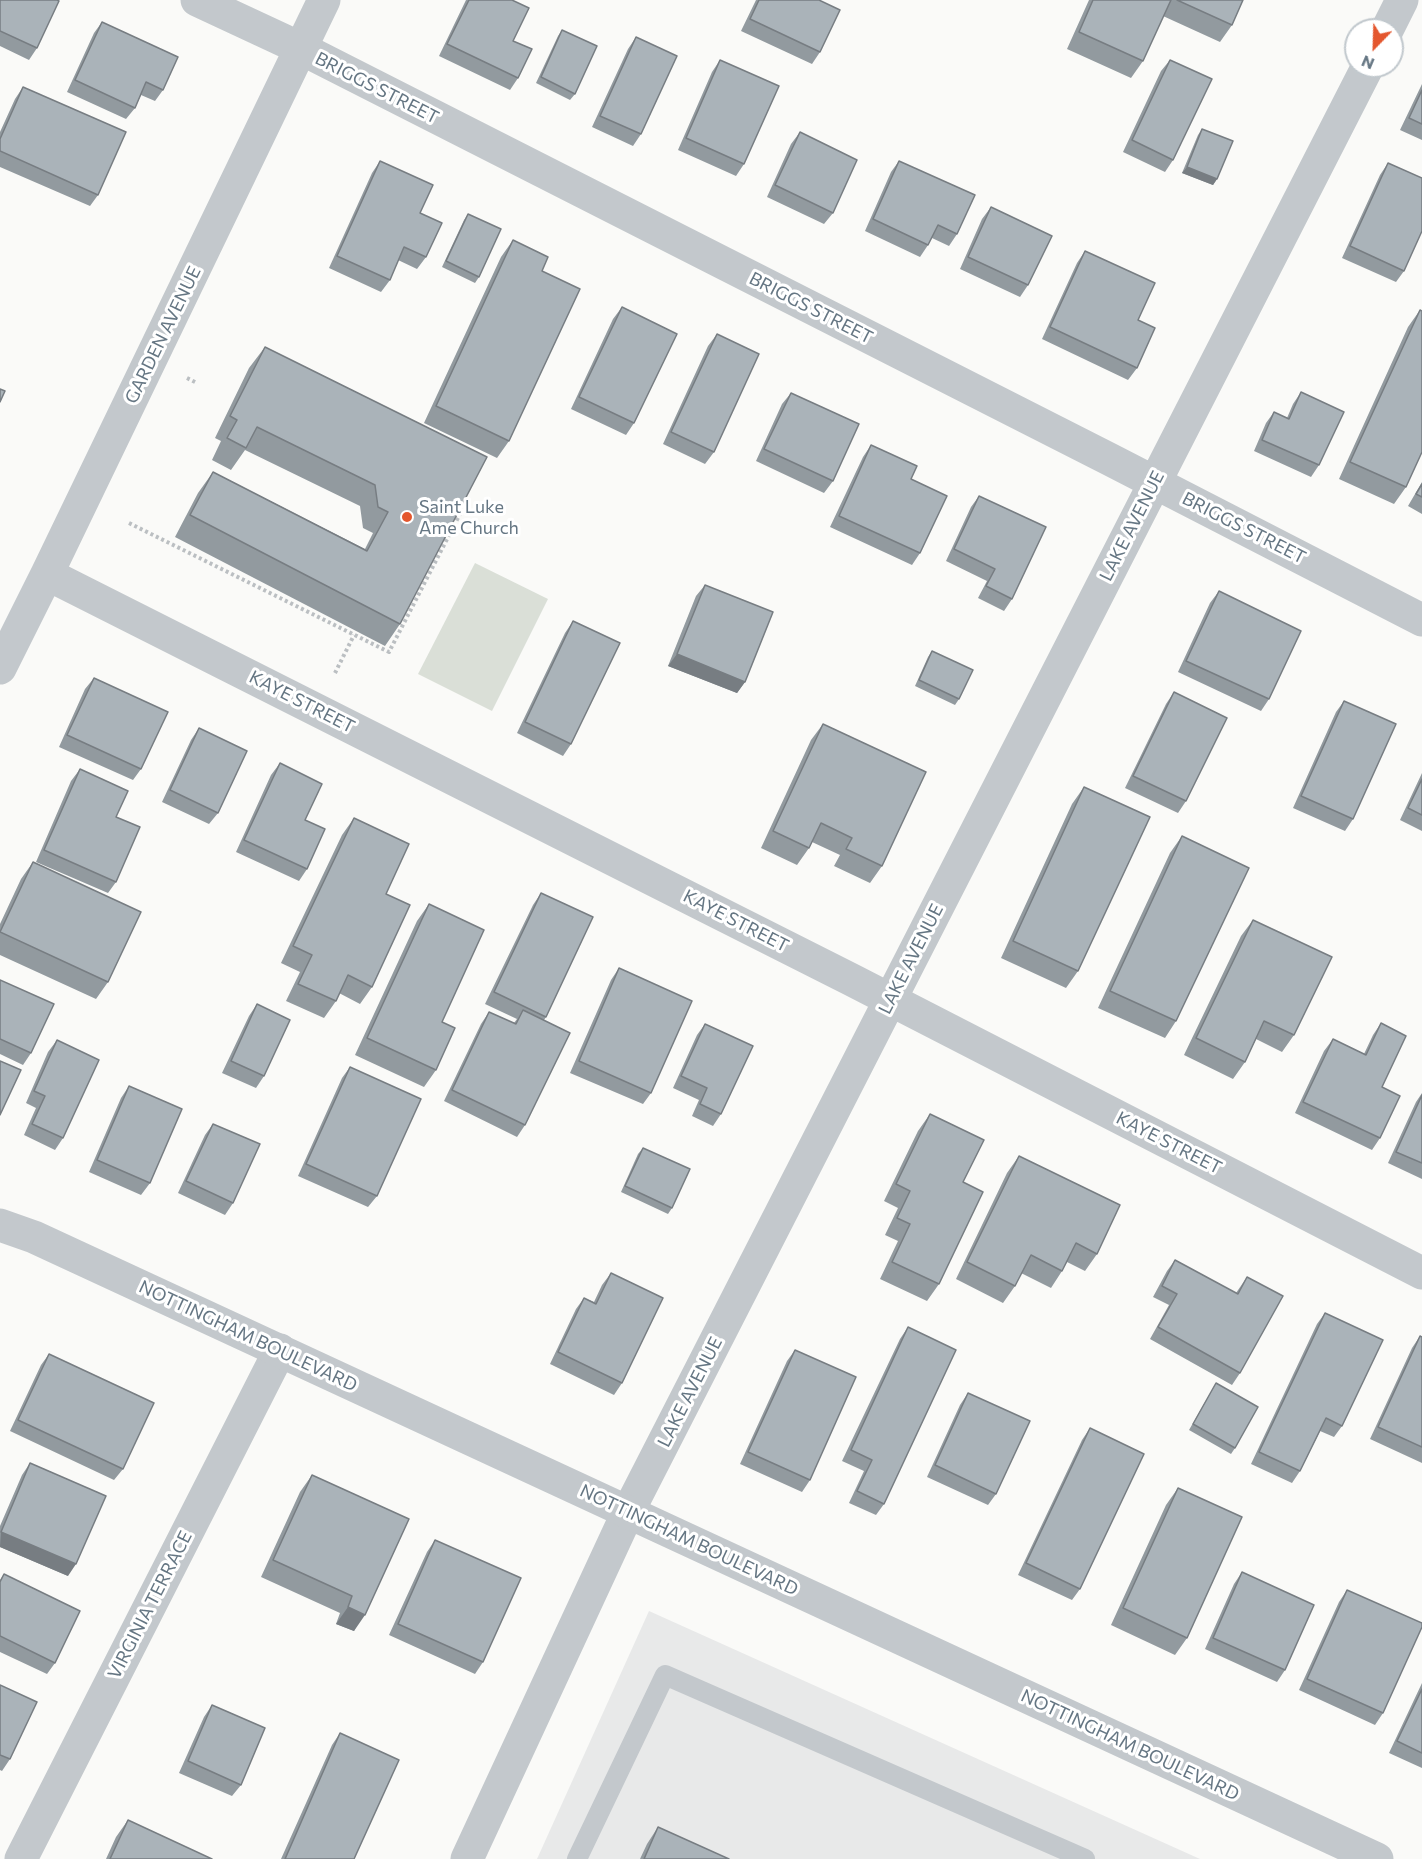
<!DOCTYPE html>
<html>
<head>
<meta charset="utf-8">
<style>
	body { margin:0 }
	#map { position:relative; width:1422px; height:1859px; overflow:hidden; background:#fafaf8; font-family:Commissioner,sans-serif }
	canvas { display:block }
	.north { position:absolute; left:1344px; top:18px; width:60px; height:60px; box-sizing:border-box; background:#fff; border:2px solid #c1c8cd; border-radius:50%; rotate:203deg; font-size:16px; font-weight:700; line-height:24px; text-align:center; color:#657683 }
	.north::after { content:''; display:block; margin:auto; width:21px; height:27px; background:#e4572e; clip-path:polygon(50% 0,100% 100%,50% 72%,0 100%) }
</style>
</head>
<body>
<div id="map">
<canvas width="1422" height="1859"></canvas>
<div class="north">N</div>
</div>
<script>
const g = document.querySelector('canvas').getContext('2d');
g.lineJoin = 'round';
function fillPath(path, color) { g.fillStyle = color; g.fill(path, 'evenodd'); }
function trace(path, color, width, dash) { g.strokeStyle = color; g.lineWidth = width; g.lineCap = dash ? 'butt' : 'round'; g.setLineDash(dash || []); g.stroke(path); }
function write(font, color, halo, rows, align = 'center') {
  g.font = font + ' Commissioner,sans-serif'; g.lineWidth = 6; g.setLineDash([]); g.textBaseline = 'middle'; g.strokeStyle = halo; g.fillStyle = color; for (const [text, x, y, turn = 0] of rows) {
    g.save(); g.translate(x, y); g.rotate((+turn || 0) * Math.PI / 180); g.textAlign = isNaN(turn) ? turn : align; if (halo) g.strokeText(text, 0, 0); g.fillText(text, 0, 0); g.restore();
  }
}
fillPath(new Path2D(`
	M 649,1611 L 1200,1859 L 537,1859 Z`), '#e8e9e9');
fillPath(new Path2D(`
	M 475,563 L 548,599 L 492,711 L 418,674 Z`), '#dadfd7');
trace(new Path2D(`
	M 187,378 L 197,383
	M 129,523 L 389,652 L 462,510
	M 335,673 L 354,635`), '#bbbfc2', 4, [3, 3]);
trace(new Path2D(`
	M 577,1859 L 665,1675 L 1085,1859`), '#c3c8cc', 20);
trace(new Path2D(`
	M 197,0 L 300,48 L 1111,460 L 1422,620
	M 1387,30 L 1402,0
	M 47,574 L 852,980 L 1422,1273
	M 0,668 L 47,574 L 324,0
	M 21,1859 L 280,1350
	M 467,1859 L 628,1512 L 1368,66`), '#c3c8cc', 33);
trace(new Path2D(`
	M 0,1225 L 34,1237 L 1377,1859`), '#c3c8cc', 33);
fillPath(new Path2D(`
	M 0,0 L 37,48 L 29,60 L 0,46 Z
	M 466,0 L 512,0 L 513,41 L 518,78 L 510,90 L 439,56 Z
	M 756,0 L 819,0 L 820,52 L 812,64 L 741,31 Z
	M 1089,0 L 1243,0 L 1232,25 L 1220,42 L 1163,16 L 1143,61 L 1131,78 L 1067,49 Z
	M 102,22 L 163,90 L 155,101 L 141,95 L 135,108 L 126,119 L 67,92 L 94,33 Z
	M 562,30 L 575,94 L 570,100 L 536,83 L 558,36 Z
	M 636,37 L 641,134 L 633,146 L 592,127 L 628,49 Z
	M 720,60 L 744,164 L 736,176 L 678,150 L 712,72 Z
	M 1170,60 L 1173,160 L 1165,172 L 1123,152 L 1161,71 Z
	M 1422,84 L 1422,140 L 1400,130 Z
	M 23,87 L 98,195 L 90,206 L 0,167 L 0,132 L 15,99 Z
	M 1202,129 L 1217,179 L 1213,185 L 1182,173 L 1198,135 Z
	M 800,132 L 833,213 L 824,224 L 767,197 L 791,144 Z
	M 380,161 L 420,213 L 426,257 L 417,269 L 398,260 L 390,280 L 381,292 L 329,268 L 372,173 Z
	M 899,161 L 957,234 L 949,246 L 932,238 L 928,245 L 920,257 L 865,231 L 891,172 Z
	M 1388,163 L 1404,271 L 1396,282 L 1342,258 L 1380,175 Z
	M 991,207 L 1028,285 L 1020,297 L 960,269 L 982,219 Z
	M 468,214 L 479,277 L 475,283 L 442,267 L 464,220 Z
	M 513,240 L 542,271 L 509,441 L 497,458 L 424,423 L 501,257 Z
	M 1085,251 L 1138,320 L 1137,368 L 1128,380 L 1042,339 L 1077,263 Z
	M 622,307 L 634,423 L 626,435 L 571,409 L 613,319 Z
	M 1420,310 L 1406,487 L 1394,504 L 1339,479 L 1408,327 Z
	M 717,334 L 714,452 L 705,464 L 663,444 L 708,346 Z
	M 265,347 L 487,457 L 400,624 L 385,646 L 175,537 L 198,493 L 213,472 L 365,549 L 373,533 L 363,528 L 360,506 L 245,450 L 231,470 L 212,460 L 221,441 L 215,438 L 249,368 Z
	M 1301,392 L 1319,465 L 1311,477 L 1254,451 L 1266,423 L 1274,412 L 1287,418 L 1293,404 Z
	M 791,393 L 833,481 L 824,493 L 756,461 L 782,404 Z
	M 871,445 L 911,479 L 920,553 L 912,565 L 830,527 L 863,457 Z
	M 1422,482 L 1422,514 L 1408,506 Z
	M 979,496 L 1012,599 L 1004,611 L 978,598 L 987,581 L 946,561 L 971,507 Z
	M 705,585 L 745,682 L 737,693 L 668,666 L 696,596 Z
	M 1219,591 L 1269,699 L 1261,711 L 1178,672 L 1210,603 Z
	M 573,621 L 571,744 L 563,756 L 517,733 L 565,633 Z
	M 932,651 L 959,699 L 955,705 L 915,686 L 928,657 Z
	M 94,678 L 141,769 L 133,780 L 59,747 L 85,689 Z
	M 1174,692 L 1186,801 L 1178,813 L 1125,788 L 1166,704 Z
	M 1344,701 L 1353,819 L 1345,831 L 1293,808 L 1336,712 Z
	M 823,724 L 882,866 L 870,883 L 834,866 L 840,855 L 812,842 L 809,848 L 797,865 L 761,848 L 811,740 Z
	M 199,728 L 218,813 L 209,824 L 162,802 L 191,740 Z
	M 280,763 L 305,820 L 307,869 L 299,881 L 236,852 L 271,775 Z
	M 80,769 L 116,817 L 116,882 L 108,893 L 36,862 L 71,781 Z
	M 1422,773 L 1422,831 L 1400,820 Z
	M 1084,787 L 1078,971 L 1066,988 L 1001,958 L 1072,804 Z
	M 354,818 L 386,894 L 372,987 L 360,1004 L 339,993 L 336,1001 L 324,1018 L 286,1001 L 300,972 L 281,963 L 342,835 Z
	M 1182,836 L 1176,1021 L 1165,1038 L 1098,1008 L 1170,853 Z
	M 33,862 L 108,982 L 96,999 L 0,955 L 0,924 L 21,879 Z
	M 541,893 L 546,1017 L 544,1020 L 525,1125 L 517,1137 L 444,1101 L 481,1024 L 489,1012 L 514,1023 L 517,1019 L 485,1004 L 533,905 Z
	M 429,904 L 442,1022 L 436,1070 L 424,1087 L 355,1055 L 417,921 Z
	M 1253,920 L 1294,1035 L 1282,1052 L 1256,1039 L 1245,1062 L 1233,1079 L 1184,1055 L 1241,936 Z
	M 619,968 L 651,1093 L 643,1104 L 570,1073 L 611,980 Z
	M 0,980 L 31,1053 L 23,1065 L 0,1054 Z
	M 257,1004 L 264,1076 L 256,1088 L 222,1073 L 249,1016 Z
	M 1381,1023 L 1382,1087 L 1380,1138 L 1372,1150 L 1295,1113 L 1324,1051 L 1333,1039 L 1364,1054 L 1373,1035 Z
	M 705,1024 L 721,1114 L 713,1126 L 692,1116 L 699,1100 L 673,1088 L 697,1035 Z
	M 57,1040 L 63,1138 L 55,1150 L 24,1135 L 36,1108 L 26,1103 L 48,1052 Z
	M 350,1067 L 377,1196 L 368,1207 L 298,1176 L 342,1078 Z
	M 129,1086 L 150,1183 L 141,1195 L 89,1172 L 121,1098 Z
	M 1422,1093 L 1422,1179 L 1388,1163 L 1416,1102 Z
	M 930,1114 L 963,1182 L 939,1284 L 927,1301 L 880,1279 L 898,1241 L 885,1235 L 898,1208 L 884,1201 L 918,1131 Z
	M 213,1124 L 233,1203 L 225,1215 L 178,1193 L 205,1135 Z
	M 643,1148 L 672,1208 L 668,1214 L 621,1192 L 638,1154 Z
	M 1019,1156 L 1097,1254 L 1085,1271 L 1067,1262 L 1062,1271 L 1051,1288 L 1021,1273 L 1015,1286 L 1003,1303 L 956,1279 L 1007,1173 Z
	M 1175,1260 L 1236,1293 L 1247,1277 L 1240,1373 L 1232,1385 L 1150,1339 L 1169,1305 L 1153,1297 L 1167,1271 Z
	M 611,1273 L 622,1383 L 614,1395 L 550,1364 L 576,1309 L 584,1298 L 594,1302 L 602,1285 Z
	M 1325,1313 L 1342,1426 L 1334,1437 L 1320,1431 L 1300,1471 L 1292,1483 L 1251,1464 L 1317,1324 Z
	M 908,1327 L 884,1504 L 876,1515 L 849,1503 L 864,1471 L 842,1461 L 900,1339 Z
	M 1420,1336 L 1422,1337 L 1422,1463 L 1370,1439 L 1412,1348 Z
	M 795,1350 L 810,1480 L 802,1492 L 740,1464 L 787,1361 Z
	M 49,1354 L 123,1469 L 114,1480 L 10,1431 L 41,1365 Z
	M 1216,1383 L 1235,1448 L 1231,1454 L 1189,1430 Z
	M 968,1393 L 996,1494 L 988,1505 L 927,1477 L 960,1405 Z
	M 1090,1428 L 1080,1589 L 1072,1600 L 1018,1575 L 1082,1440 Z
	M 30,1463 L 68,1576 L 0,1547 L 0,1526 L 22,1475 Z
	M 312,1475 L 409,1519 L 354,1631 L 336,1624 L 340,1613 L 261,1577 L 300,1492 Z
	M 1178,1488 L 1187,1638 L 1175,1655 L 1111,1625 L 1166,1505 Z
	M 435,1540 L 483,1662 L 475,1674 L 389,1635 L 427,1552 Z
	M 1242,1572 L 1285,1670 L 1277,1682 L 1205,1649 L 1234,1584 Z
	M 4,1574 L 55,1663 L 47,1674 L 0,1652 L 0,1580 Z
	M 1347,1590 L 1383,1713 L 1375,1725 L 1299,1690 L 1339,1602 Z
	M 1422,1683 L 1422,1768 L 1389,1753 Z
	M 0,1685 L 10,1759 L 2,1771 L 0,1770 Z
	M 212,1705 L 241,1785 L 232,1796 L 179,1773 L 204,1717 Z
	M 340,1733 L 354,1859 L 281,1859 L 332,1745 Z
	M 128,1820 L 212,1859 L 106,1859 L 116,1837 Z
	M 658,1827 L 729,1859 L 640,1859 L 647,1844 Z`), '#929a9f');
fillPath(new Path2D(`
	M 1187,167 L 1217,179 L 1213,185 L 1182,173 Z
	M 677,654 L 745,682 L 737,693 L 668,666 Z
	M 1,1532 L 76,1564 L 68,1576 L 0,1547 Z
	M 348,1607 L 365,1615 L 354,1631 L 336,1624 Z`), '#777d82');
const building = new Path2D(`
	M 0,0 L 57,0 L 59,1 L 37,48 L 0,31 Z
	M 469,0 L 512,0 L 529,8 L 513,41 L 532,49 L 518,78 L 447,44 Z
	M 759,0 L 819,0 L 840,10 L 820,52 L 750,19 Z
	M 1093,0 L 1171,0 L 1143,61 L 1079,32 Z
	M 1177,0 L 1243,0 L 1232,25 Z
	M 102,22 L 178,57 L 163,90 L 146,82 L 135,108 L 75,80 Z
	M 562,30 L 597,46 L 575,94 L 541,77 Z
	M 636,37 L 677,56 L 641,134 L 600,116 Z
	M 720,60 L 779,86 L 744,164 L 686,138 Z
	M 1170,60 L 1212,79 L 1173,160 L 1132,140 Z
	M 23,87 L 126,132 L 98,195 L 0,151 L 0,139 Z
	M 1422,90 L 1422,124 L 1409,118 Z
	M 1202,129 L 1233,141 L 1217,179 L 1187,167 Z
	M 800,132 L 857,160 L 833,213 L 775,185 Z
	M 380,161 L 433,185 L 420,213 L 442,223 L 426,257 L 404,247 L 390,280 L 337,256 Z
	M 899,161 L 975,195 L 957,234 L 938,225 L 928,245 L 873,219 Z
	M 1388,163 L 1422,178 L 1422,231 L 1404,271 L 1350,246 Z
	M 991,207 L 1052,236 L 1028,285 L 968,257 Z
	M 468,214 L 501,229 L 479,277 L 446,261 Z
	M 513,240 L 548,257 L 542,271 L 580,289 L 509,441 L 436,406 Z
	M 1085,251 L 1155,283 L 1138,320 L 1155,328 L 1137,368 L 1050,327 Z
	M 622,307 L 677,334 L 634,423 L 579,397 Z
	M 1420,310 L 1422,311 L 1422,452 L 1406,487 L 1350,462 Z
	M 717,334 L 759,354 L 714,452 L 671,432 Z
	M 265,347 L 487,457 L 400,624 L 190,515 L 213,472 L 367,551 L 388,512 L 378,507 L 375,485 L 257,427 L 246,448 L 227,438 L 237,420 L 230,416 Z
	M 0,389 L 5,391 L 0,402 Z
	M 1301,392 L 1344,412 L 1319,465 L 1262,440 L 1274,412 L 1289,419 Z
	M 791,393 L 859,424 L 833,481 L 764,449 Z
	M 871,445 L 917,466 L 911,479 L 947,496 L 920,553 L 839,516 Z
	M 1422,484 L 1422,497 L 1416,494 Z
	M 979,496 L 1046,527 L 1012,599 L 986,586 L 995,569 L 954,549 Z
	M 705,585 L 773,612 L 745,682 L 677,654 Z
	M 1219,591 L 1301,631 L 1269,699 L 1186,661 Z
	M 573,621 L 620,643 L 571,744 L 525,722 Z
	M 932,651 L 973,670 L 959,699 L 919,680 Z
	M 94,678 L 168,712 L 141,769 L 67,735 Z
	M 1174,692 L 1227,718 L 1186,801 L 1133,776 Z
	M 1344,701 L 1396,724 L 1353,819 L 1301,796 Z
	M 823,724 L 926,772 L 882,866 L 846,849 L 852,838 L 821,823 L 809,848 L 773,831 Z
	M 199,728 L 247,751 L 218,813 L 170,790 Z
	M 280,763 L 322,784 L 305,820 L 325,829 L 307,869 L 244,840 Z
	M 80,769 L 128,791 L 116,817 L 140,827 L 116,882 L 44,850 Z
	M 1422,779 L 1422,815 L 1408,808 Z
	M 1084,787 L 1150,817 L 1078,971 L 1013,941 Z
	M 354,818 L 409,844 L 386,894 L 410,905 L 372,987 L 348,975 L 336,1001 L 298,984 L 312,955 L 293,946 Z
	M 1182,836 L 1249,868 L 1176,1021 L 1110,991 Z
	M 33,862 L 141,912 L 108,982 L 0,932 Z
	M 541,893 L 593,917 L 546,1017 L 494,992 Z
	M 429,904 L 484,930 L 442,1022 L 455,1028 L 436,1070 L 367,1038 Z
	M 1253,920 L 1332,957 L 1294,1035 L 1264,1021 L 1245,1062 L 1196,1038 Z
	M 619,968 L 692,1001 L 651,1093 L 579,1061 Z
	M 0,980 L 54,1004 L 31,1053 L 0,1039 Z
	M 257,1004 L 290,1020 L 264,1076 L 231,1061 Z
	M 523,1010 L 570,1033 L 525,1125 L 452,1090 L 489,1012 L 516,1024 Z
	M 1381,1023 L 1406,1036 L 1382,1087 L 1400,1096 L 1380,1138 L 1303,1102 L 1333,1039 L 1366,1055 Z
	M 705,1024 L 753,1046 L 721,1114 L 700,1104 L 707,1088 L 681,1076 Z
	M 57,1040 L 99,1060 L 63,1138 L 32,1124 L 45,1096 L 34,1091 Z
	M 0,1061 L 21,1070 L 0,1115 Z
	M 350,1067 L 421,1099 L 377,1196 L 306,1164 Z
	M 129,1086 L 182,1109 L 150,1183 L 97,1160 Z
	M 1422,1095 L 1422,1163 L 1396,1152 Z
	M 930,1114 L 984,1140 L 963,1182 L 983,1192 L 939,1284 L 892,1262 L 910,1224 L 897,1218 L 910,1191 L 896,1184 Z
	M 213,1124 L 260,1144 L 233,1203 L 186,1181 Z
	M 643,1148 L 690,1169 L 672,1208 L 625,1186 Z
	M 1019,1156 L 1120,1205 L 1097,1254 L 1076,1243 L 1062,1271 L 1031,1255 L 1015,1286 L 967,1262 Z
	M 1175,1260 L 1238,1294 L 1247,1277 L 1283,1296 L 1240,1373 L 1158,1327 L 1177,1294 L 1162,1286 Z
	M 611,1273 L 663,1298 L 622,1383 L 558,1352 L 584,1298 L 596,1304 Z
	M 1325,1313 L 1383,1340 L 1342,1426 L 1326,1418 L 1300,1471 L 1259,1452 Z
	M 908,1327 L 956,1350 L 884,1504 L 857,1491 L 872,1460 L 851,1450 Z
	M 1420,1336 L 1422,1337 L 1422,1447 L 1378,1427 Z
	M 795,1350 L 856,1377 L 810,1480 L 748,1452 Z
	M 49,1354 L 154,1403 L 123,1469 L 18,1420 Z
	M 1216,1383 L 1258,1407 L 1235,1448 L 1193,1424 Z
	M 968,1393 L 1030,1421 L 996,1494 L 935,1465 Z
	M 1090,1428 L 1144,1454 L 1080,1589 L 1026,1563 Z
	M 30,1463 L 106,1496 L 76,1564 L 1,1532 Z
	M 312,1475 L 409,1519 L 365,1615 L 348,1607 L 352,1596 L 273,1560 Z
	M 1178,1488 L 1242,1517 L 1187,1638 L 1123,1608 Z
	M 435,1540 L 521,1578 L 483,1662 L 398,1624 Z
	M 1242,1572 L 1314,1605 L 1285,1670 L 1213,1638 Z
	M 4,1574 L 80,1611 L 55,1663 L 0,1636 L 0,1582 Z
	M 1347,1590 L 1422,1623 L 1422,1627 L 1383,1713 L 1307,1679 Z
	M 0,1685 L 37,1702 L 10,1759 L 0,1755 Z
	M 1422,1689 L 1422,1753 L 1397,1741 Z
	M 212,1705 L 265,1728 L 241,1785 L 188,1761 Z
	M 340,1733 L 399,1760 L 354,1859 L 285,1859 Z
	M 128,1820 L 212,1859 L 110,1859 Z
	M 658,1827 L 729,1859 L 644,1859 Z`);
fillPath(building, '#aab3b9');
trace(building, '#777d82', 1.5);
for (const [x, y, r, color] of [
	[407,517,6,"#e4572e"]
]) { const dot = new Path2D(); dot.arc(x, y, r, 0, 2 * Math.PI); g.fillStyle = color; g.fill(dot); trace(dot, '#fff', 2); }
write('18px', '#657683', '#fff', [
	["BRIGGS STREET",377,88,27],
	["BRIGGS STREET",811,308,27],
	["GARDEN AVENUE",163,335,-64],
	["LAKE AVENUE",1132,526,-63],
	["BRIGGS STREET",1244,528,27],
	["KAYE STREET",302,702,27],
	["KAYE STREET",736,921,27],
	["LAKE AVENUE",911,959,-63],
	["KAYE STREET",1169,1143,27],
	["NOTTINGHAM BOULEVARD",248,1336,25],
	["LAKE AVENUE",690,1392,-63],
	["NOTTINGHAM BOULEVARD",689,1540,25],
	["VIRGINIA TERRACE",150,1605,-63],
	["NOTTINGHAM BOULEVARD",1130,1745,25]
]);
write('18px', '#657683', '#fff', [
	["Saint Luke",419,507],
	["Ame Church",419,528]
], 'left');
</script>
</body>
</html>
